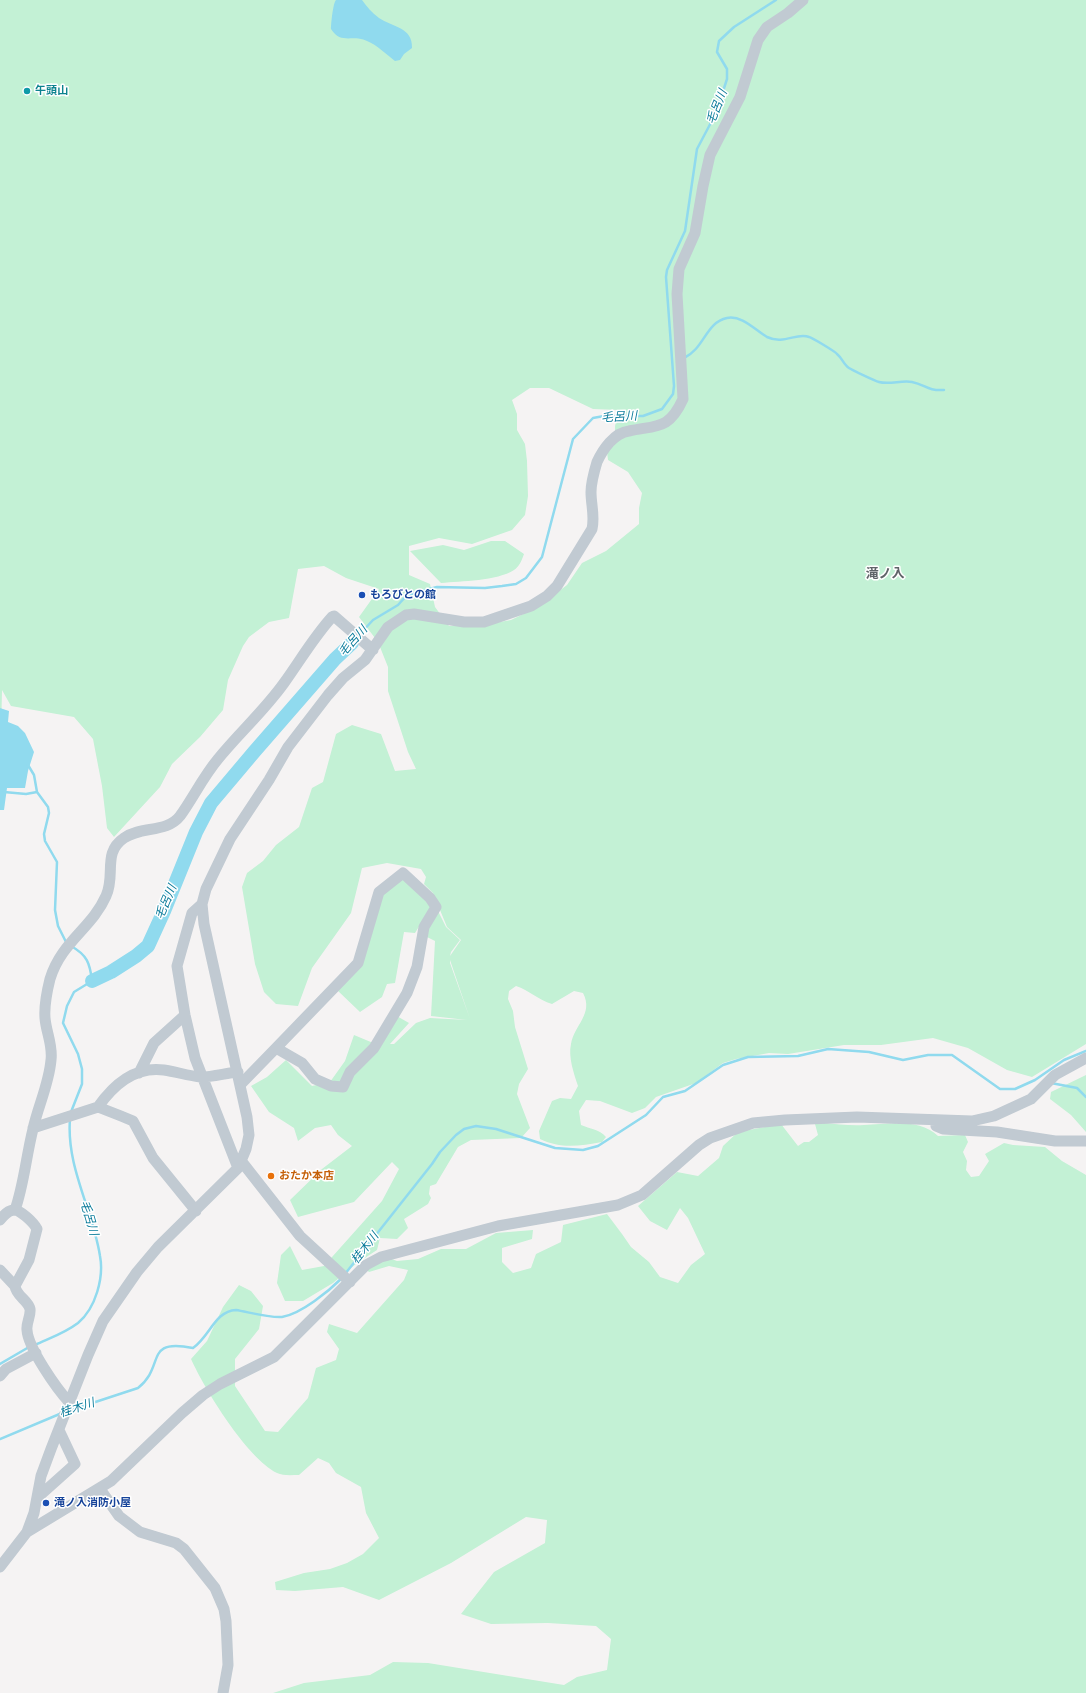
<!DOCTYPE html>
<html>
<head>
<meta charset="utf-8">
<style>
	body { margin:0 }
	canvas { display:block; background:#f5f3f3 }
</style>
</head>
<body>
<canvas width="1086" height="1693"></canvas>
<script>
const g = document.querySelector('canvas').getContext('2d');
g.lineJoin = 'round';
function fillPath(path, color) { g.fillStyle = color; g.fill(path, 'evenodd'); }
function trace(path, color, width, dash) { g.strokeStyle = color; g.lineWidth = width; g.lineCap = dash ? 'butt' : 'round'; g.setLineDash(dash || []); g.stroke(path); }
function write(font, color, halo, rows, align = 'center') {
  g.font = font + ' Mulish,"Noto Sans JP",sans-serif'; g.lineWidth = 3; g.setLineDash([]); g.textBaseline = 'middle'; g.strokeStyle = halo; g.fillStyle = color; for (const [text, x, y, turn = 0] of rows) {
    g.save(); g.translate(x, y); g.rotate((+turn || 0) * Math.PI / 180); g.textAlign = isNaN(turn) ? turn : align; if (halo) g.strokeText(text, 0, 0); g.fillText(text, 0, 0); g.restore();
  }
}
fillPath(new Path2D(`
	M 0,0 L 1086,0 L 1086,1044 L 1032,1077 L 1007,1070 L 968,1048 L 933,1038 L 881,1045 L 844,1045 L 788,1054 L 769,1053 L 736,1059 L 723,1063 L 696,1083 L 656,1097 L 645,1108 L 632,1113 L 600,1101 L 586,1100 L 579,1111 L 581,1125 C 590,1129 599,1129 606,1137 L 602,1142 C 579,1146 561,1149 540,1139 L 539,1131 L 552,1101 L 560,1098 L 571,1099 L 578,1086 C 574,1074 568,1057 571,1044 C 574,1025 594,1014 583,993 L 574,991 L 552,1004 C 538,1000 529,990 516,986 L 509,991 L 508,999 L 513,1011 L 515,1027 L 528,1069 L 519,1084 L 517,1094 L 530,1128 L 521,1138 L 471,1140 L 458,1147 L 436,1184 L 430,1186 L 429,1194 L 431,1198 L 428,1204 L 404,1219 L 408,1228 L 397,1239 L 380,1238 L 377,1250 L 357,1263 L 333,1283 L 303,1301 L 285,1301 L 277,1283 L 281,1255 L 290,1246 L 302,1270 L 324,1266 L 382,1201 L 399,1169 L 392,1162 L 354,1202 L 298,1217 L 290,1200 L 322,1169 L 352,1146 L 338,1135 L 331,1125 L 315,1128 L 298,1141 L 294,1128 L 269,1112 L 251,1086 L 267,1077 L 286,1060 L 312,1086 L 330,1082 L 345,1061 L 354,1035 L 378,1045 L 395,1015 L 409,1023 L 390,1044 L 394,1044 L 416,1023 L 430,1018 L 467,1020 L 431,1016 L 435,941 L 423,935 L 437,909 L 446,927 L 460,940 L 451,952 L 450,956 L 461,940 L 447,927 L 433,893 L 424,884 L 426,877 L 421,869 L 387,863 L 362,868 L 351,913 L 312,968 L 298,1006 L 276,1004 L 264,992 L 255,964 L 242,887 L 247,873 L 263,861 L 276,845 L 299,827 L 312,788 L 323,782 L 336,734 L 352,725 L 381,734 L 395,771 L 416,769 L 408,752 L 388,691 L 388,667 L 378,642 L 359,617 L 379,589 L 346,578 L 324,566 L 298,569 L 289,618 L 269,622 L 249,637 L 243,646 L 228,680 L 223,710 L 200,737 L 172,764 L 160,787 L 114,837 L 107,828 L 102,786 L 93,739 L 74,717 L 11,706 L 2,690 L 0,777 ZM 530,388 L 549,388 L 593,409 L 619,410 L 615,426 L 615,444 L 607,452 L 608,460 L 628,472 L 642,493 L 639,508 L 639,524 L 606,551 L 582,563 L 567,585 L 540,606 L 511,620 L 483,625 L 449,626 L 435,607 L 430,584 L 409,575 L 409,546 L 439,538 L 472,544 L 512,530 L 525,515 L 528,496 L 527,461 L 525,444 L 517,430 L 517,414 L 512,400 ZM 450,960 L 470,1019 L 450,963 Z
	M 491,541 L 505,541 L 524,554 C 522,560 519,567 514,570 C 497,581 461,581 441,583 L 410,551 L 443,545 L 464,550 Z
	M 403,876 L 429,900 L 431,907 L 415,933 L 404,932 L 395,983 L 387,984 L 382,997 L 360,1012 L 337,990 L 361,965 L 381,894 Z
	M 1086,1075 L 1086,1132 L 1071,1115 L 1050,1099 L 1051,1092 Z
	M 824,1123 C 837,1124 851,1126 864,1125 C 888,1124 920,1118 938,1136 L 965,1135 L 968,1142 L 963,1152 L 967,1161 L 966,1170 L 971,1177 L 979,1176 L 989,1161 L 985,1154 L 1004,1143 L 1013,1145 L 1045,1147 L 1062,1161 L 1086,1175 L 1086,1693 L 273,1693 L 304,1683 L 370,1675 L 393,1662 L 428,1663 L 564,1685 L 577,1677 L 607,1670 L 611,1639 L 596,1626 L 548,1623 L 491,1624 L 461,1614 L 494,1572 L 545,1543 L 547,1520 L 526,1517 L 451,1563 L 379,1600 L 343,1587 L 295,1591 L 276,1590 L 275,1582 L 304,1573 L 330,1569 L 347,1563 L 363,1554 L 379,1538 L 366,1513 L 361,1487 L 336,1473 L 329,1463 L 318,1458 L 299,1475 C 292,1475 283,1476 277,1473 C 247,1458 205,1390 191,1359 L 207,1341 L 223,1307 L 239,1285 L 251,1291 L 263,1306 L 259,1329 L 235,1359 L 235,1386 L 265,1431 L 278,1432 L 308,1398 L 316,1368 L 336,1360 L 339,1349 L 327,1332 L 329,1324 L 357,1333 L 404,1280 L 408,1270 L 389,1266 L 369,1272 L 366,1269 L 389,1258 L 397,1261 L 418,1259 L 441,1249 L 466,1249 L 496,1233 L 533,1230 L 532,1239 L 502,1248 L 502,1262 L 513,1273 L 531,1268 L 536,1254 L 561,1242 L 563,1225 L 607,1214 L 622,1234 L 631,1247 L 649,1262 L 660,1277 L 678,1283 L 691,1265 L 705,1254 L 688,1218 L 680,1208 L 667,1230 L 650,1221 L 638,1206 L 677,1172 L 698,1176 L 719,1158 L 723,1146 L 738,1132 L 781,1124 L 798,1146 L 804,1142 L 809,1142 L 818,1135 L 815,1124 Z`), '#c3f1d5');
fillPath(new Path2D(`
	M 336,0 L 362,0 C 367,7 372,13 379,18 C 392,27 413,27 412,48 L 404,54 L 400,60 L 395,61 C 386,54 377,45 367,41 C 352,34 341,45 331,29 C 331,24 333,3 336,0 Z
	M 0,708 L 9,711 L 8,722 L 18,726 L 25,733 L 34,752 L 28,771 L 25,788 L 7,788 L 4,810 L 0,810 Z`), '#90daee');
trace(new Path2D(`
	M 684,358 C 704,349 706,322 727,318 C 742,315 755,330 767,337 C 784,345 797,332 809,337 C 811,337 836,352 837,354 C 842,358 844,365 849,368 C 852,370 875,381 879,382 C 889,385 902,380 912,382 C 926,385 927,391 944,390
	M 360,634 L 373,620 L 398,605 L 407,595 L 437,587 L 485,588 L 502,586 L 516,584 L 526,578 L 542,557 L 573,439 L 593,418 L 604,416 L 643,416 L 662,409 L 673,394 L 674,386 L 666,277 L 667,270 L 685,231 L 697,149 L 716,113 L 727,79 L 727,69 L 717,52 L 719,41 L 734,27 L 776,0
	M 28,765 L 34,775 L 37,792 L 48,807 L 49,813 L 44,834 L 45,841 L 57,862 L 55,910 L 58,926 L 67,944
	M 4,792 L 26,794 L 37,792
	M 71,946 C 87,955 90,963 92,981 L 74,992 L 67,1006 L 63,1023 L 78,1054 L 82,1069 L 82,1084 L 71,1112
	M 1051,1083 L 1077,1088 L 1086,1097
	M 345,1274 L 432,1164 L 440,1152 L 456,1135 L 464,1129 L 476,1126 L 496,1129 L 555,1148 L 583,1150 L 598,1146 L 646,1115 L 663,1097 L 685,1091 L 723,1065 L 748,1057 L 798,1056 L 828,1049 L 869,1052 L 903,1060 L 928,1055 L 952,1055 L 1000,1089 L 1015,1089 L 1035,1080 L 1064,1060 L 1086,1051
	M 35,1345 C 50,1338 65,1333 78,1323 C 96,1308 104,1277 100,1256 C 93,1210 66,1167 70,1119
	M 0,1364 L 29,1347
	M 71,1410 L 138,1388 C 166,1366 143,1338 193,1348 C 210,1336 215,1311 236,1310 C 248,1312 270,1318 282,1317 C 301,1314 329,1291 342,1278
	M 0,1439 L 62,1413`), '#90daee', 2.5);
trace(new Path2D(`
	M 92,981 L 111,972 L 136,956 L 148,946 L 164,911 L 196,832 L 211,803 L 254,752 L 335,659 L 352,643`), '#90daee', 14);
trace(new Path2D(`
	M 403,873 L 430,898 L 436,907 L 424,927 L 417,967 L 407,993 L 374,1048 L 350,1072 L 343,1087 L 331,1086 L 315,1079 L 302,1063 L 276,1048 L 358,963 L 379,892 Z
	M 202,904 L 192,913 L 177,966 L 185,1015 L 195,1058 L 238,1168
	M 139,1073 L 154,1043 L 185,1015
	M 240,1085 L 276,1048
	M 98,1107 C 114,1084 135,1066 164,1070 C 177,1072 189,1076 201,1077 C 213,1077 226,1073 238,1072
	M 936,1126 L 943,1129 L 997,1132 L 1055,1141 L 1086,1141
	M 33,1128 L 98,1107 L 121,1116 L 133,1121 L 153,1158 L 196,1211
	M 242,1162 L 300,1236 L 350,1282
	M 15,1210 C 24,1184 26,1157 33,1129 C 38,1106 49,1084 51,1060 C 53,1045 46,1032 45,1018 C 44,1005 47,991 50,979 C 61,942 92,928 106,896 C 116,875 102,853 124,838 C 141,826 167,833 180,816 C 193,798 203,777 218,759 C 239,733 264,711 284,683 C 300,661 313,638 332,617 L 334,616 L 373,650
	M 0,1220 C 3,1216 8,1211 13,1210 C 20,1209 34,1223 37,1229 L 29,1260 L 15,1286 C 16,1296 28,1300 30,1309 C 31,1316 26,1323 27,1330 C 28,1348 57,1389 69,1402
	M 0,1270 L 15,1286
	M 0,1376 L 6,1369 L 36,1353
	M 100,1489 L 119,1516 L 140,1532 L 176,1543 L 184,1549 L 215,1588 L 224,1609 L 226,1621 L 228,1665 L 223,1693
	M 37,1498 L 75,1464 L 59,1430
	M 27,1532 L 111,1481 L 182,1413 L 203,1395 L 220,1384 L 274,1357 L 366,1265 L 381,1257 L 498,1226 L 618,1205 L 642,1195 L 699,1145 L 710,1138 L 753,1123 L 785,1120 L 857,1117 L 972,1121 L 994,1116 L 1031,1099 L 1055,1075 L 1086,1058
	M 0,1567 L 27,1532 L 34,1513 L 41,1476 L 51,1449 L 88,1355 L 103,1321 L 137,1272 L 158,1247 L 238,1168 L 246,1149 L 249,1135 L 247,1117 L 204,924 L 202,904 L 206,889 L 230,839 L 269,780 L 288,747 L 328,695 L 343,678 L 365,660 L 388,627 L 406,615 L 414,614 L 464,622 L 484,622 L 531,606 L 547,596 L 557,586 L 592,529 C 595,516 591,505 591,492 C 591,482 594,472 597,462 C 603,449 614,433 629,431 C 657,425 669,430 683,399 L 677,294 L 679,269 L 695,233 L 703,186 L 710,155 L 740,97 L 758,40 L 767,27 L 788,13 L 803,0`), '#c1cad2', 11);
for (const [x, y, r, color] of [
	[27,91,4,"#0f9aa8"],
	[362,595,4,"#1a4fb4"],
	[271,1176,4,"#e8710a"],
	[46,1503,4,"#1a4fb4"]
]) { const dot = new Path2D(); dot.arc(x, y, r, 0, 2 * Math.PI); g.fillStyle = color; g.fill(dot); trace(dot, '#fff', 1.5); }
write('bold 11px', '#0d838f', '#fff', [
	["午頭山",35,91]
], 'left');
write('bold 11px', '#164399', '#fff', [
	["もろびとの館",370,595],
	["滝ノ入消防小屋",54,1503]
], 'left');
write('bold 11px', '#c56008', '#fff', [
	["おたか本店",279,1176]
], 'left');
write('italic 12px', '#0c7c9b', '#fff', [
	["毛呂川",717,107,-68],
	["毛呂川",619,417,-3],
	["毛呂川",353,641,-48],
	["毛呂川",166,902,-67],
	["毛呂川",89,1218,74],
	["桂木川",365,1248,-52],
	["桂木川",77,1408,-18]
]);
write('bold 13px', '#5f6368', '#fff', [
	["滝ノ入",885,574]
]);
</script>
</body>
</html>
